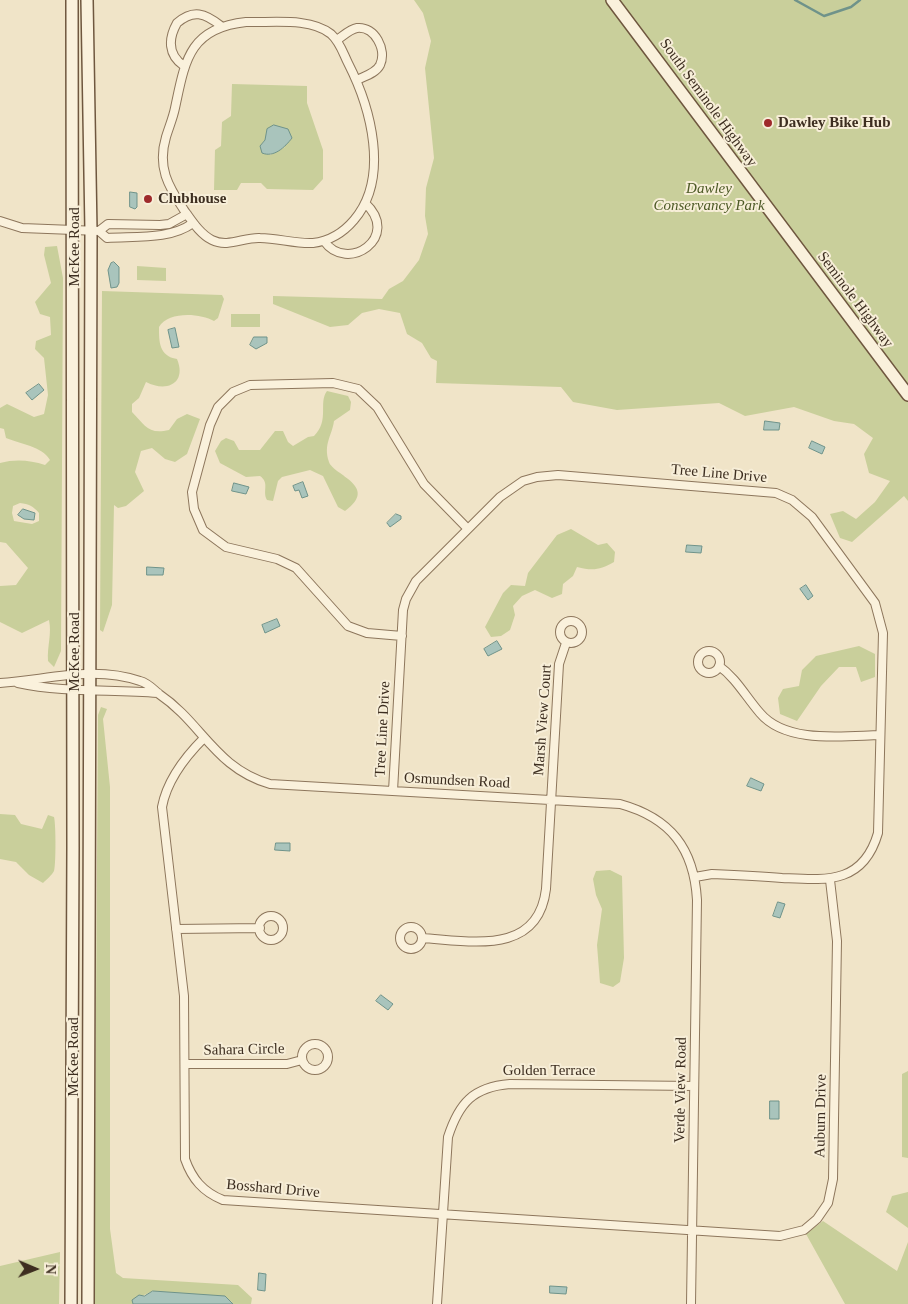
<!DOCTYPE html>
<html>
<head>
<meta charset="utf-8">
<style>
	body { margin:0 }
	#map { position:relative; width:908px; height:1304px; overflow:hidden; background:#f0e4c8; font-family:"Times New Roman",serif }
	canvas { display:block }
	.north { position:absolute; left:10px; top:1244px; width:50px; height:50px; -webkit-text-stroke:4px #f7eed8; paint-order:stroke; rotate:91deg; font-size:14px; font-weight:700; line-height:20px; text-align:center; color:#3d2e20 }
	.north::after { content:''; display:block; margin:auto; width:18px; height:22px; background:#3d2e20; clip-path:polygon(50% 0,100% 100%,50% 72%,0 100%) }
</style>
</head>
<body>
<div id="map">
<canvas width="908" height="1304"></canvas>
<div class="north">N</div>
</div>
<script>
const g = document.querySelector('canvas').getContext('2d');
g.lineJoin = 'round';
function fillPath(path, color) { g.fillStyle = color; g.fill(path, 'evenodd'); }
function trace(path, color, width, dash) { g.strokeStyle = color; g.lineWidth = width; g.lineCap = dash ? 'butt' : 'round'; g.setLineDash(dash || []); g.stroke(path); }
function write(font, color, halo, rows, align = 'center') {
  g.font = font + ' "Times New Roman",serif'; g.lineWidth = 4; g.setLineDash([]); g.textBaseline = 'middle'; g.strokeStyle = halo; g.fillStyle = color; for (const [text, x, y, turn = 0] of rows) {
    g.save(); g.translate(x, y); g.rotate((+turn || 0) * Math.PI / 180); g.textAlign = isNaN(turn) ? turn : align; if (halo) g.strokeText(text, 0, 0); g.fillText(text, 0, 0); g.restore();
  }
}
fillPath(new Path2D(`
	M 414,0 L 908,0 L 908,501 L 904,496 L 852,542 L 840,538 L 830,514 L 843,511 L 856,519 L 875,502 L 890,481 L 869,473 L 864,454 L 873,438 L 854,424 L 834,421 L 794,407 L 745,416 L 719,403 L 617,410 L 573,402 L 561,387 L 436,383 L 437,361 L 431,358 L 422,343 L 407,334 L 400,313 L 379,309 L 362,313 L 348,325 L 330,327 L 273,304 L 273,296 L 382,299 L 389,289 L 403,281 L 419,260 L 428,234 L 425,216 L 426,188 L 434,158 L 425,68 L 431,41 L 423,13 Z
	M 232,84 L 307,86 L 307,103 L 323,150 L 323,179 L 313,190 L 267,189 L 261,183 L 241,183 L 237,190 L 214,190 L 215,150 L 221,146 L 222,122 L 231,116 ZM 265,140 L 285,147 L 270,155 L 261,145 Z
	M 57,246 L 63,278 L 61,651 L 54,667 L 48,661 C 47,646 52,634 49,620 L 22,633 L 0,622 L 0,586 L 16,585 L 28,568 L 6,543 L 0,542 L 0,463 C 15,459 30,460 45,465 L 50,460 C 42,446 20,444 6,438 L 4,429 L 0,428 L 0,408 L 7,404 L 34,417 L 44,414 L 48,395 L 44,358 L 35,349 L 36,341 L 51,335 L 50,317 L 40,314 L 35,302 L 51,283 L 44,255 L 45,247 ZM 20,503 C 29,504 33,506 39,513 L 39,521 L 32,524 L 14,521 L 12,513 L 13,506 Z
	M 137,266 L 166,268 L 166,281 L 137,280 Z
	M 102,291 L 222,295 L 224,299 L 218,318 L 214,321 C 200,313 168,311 159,327 C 159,342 159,356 177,359 C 187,383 167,393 146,382 L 139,398 L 132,404 L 132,412 C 145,425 148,435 169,430 L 177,419 L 187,414 L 200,419 L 187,454 L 175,462 L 165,459 L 152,448 L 141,451 L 135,472 L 144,491 L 126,506 L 118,508 L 114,505 L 112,605 L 103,632 L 100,630 Z
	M 231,314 L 260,314 L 260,327 L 231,327 Z
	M 327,391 L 348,396 L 351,402 L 350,410 L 334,421 C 332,436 323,444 329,462 C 333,475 380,486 345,511 L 338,507 L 323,476 L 310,470 L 282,477 L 278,481 L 273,501 L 267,500 C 262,491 270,483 260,476 L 246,477 L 220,463 L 215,451 L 221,441 L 226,438 L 234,441 L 239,450 L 260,450 L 275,431 L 283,431 L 288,442 L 293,446 L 308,437 L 314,436 C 330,420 318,403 327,391 Z
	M 571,529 L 598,545 L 607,543 L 615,552 L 614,562 C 600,570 593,571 577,567 L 573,576 L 563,584 L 562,594 L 552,598 L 535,590 L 522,596 L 513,606 L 515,615 L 510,630 L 501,636 L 491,637 L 485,627 L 503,593 L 511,585 L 525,586 L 528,573 L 557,535 Z
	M 859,646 L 875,654 L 875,677 L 861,682 L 856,667 L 839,667 L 821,686 L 797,721 L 780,714 L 778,698 L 783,689 L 799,686 L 802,670 L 816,656 Z
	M 101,707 L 107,709 L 103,719 L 110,787 L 110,1229 L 116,1273 L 123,1278 L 238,1285 L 252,1298 L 251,1304 L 233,1304 L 231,1301 L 153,1291 L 133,1300 L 133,1304 L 94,1304 L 98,715 Z
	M 0,814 L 15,815 L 21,824 L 42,829 L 48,815 L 54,817 C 56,824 56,866 54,871 C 52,875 46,880 43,883 L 29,875 L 16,862 L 0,859 Z
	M 610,870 L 622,876 L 624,958 L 620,982 L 613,987 L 600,983 L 597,945 L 602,909 L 596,895 L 593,879 L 596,871 Z
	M 908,1071 L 908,1158 L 902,1157 L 902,1074 Z
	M 908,1192 L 908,1228 L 886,1212 L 892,1196 Z
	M 823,1221 L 897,1271 L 908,1242 L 908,1304 L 845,1304 L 806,1234 Z
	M 60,1252 L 59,1304 L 0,1304 L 0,1266 Z`), '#c9cf9b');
const water = new Path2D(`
	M 274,125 L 288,129 L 292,138 C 285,147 274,158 262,153 L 260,146 L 265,140 L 267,129 Z
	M 130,192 L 137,193 L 137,207 L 135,209 L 130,207 Z
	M 114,262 L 119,267 L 119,283 L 117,287 L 111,288 L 108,270 L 111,263 Z
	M 175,328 L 179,347 L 172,348 L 168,330 Z
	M 254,337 L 267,337 L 267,343 L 256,349 L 250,345 Z
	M 39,384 L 44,390 L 32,400 L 26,393 Z
	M 765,421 L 780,423 L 779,430 L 764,430 Z
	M 812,441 L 825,447 L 822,454 L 809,448 Z
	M 303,482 L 308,496 L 302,498 L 299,490 L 295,491 L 293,486 Z
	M 234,483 L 249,487 L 246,494 L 232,491 Z
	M 23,509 L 35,513 L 34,520 L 24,519 L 18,515 Z
	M 396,514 L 401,516 L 401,519 L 390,527 L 387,523 Z
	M 687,545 L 702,546 L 701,553 L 686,552 Z
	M 147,567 L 164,568 L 163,575 L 147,575 Z
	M 806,585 L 813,596 L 808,600 L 800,589 Z
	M 277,619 L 280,626 L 265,633 L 262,625 Z
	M 497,641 L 502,649 L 488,656 L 484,649 Z
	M 751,778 L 764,784 L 761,791 L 747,786 Z
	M 276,843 L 290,843 L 290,851 L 275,850 Z
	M 778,902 L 785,904 L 780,918 L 773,916 Z
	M 381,995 L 393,1004 L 388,1010 L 376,1001 Z
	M 770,1101 L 779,1101 L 779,1119 L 770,1119 Z
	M 259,1273 L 266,1274 L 265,1291 L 258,1290 Z
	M 550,1286 L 567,1287 L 566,1294 L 550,1293 Z
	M 153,1291 L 225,1296 L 233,1304 L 133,1304 L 132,1300 L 139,1295 L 144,1296 Z`);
fillPath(water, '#a9c4bc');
trace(water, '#6f938a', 1);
trace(new Path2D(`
	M 795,0 L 824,16 L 851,7 L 860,0`), '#6f938a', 2.5);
const street = new Path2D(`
	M 246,22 C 271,23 310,17 331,34 C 340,42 343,53 348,63 C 371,108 390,178 354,220 C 343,233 330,241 313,243 C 295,244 278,238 260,238 C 244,237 228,248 212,240 C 200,234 192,221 184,210 C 168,186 157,167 166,137 C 169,127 173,118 175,108 C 185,61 189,28 246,22 Z
	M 337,40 C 343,36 350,29 357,28 C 375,26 387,50 380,65 C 376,73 365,76 357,80
	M 184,66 C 168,55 168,39 177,23 C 193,9 205,13 221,26
	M 0,221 L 22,228 L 99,231 L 108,224 L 160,225 L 169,224 L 187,214
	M 99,231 L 107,238 C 135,236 170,240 193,223
	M 324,241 C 347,274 402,237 365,203
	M560 632a11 11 0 1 1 22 0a11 11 0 1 1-22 0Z
	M 402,636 L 367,633 L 348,626 L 296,568 L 277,559 L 226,547 L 203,530 L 194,509 L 192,492 L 210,425 L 218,407 L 233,392 L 250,385 L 333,383 L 358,389 L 377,407 L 424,484 L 467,528
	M698 662a11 11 0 1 1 22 0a11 11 0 1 1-22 0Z
	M 719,666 C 736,678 746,697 760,713 C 786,744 843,736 880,735
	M 0,683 C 47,680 93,665 140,681 C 148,683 153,689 159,694 C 202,723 215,768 270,784 L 620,804 C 671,818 694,849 697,900 L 691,1304
	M 18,683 C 64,693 111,689 158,693
	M 204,738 C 185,757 167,780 162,807 L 184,996 L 185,1159 C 192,1179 203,1192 223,1200 L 780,1236 L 804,1230 L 817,1219 L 828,1203 L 833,1179 L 837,941 L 830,880
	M 393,791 L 403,610 L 406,599 L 416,581 L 500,497 L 523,481 L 537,477 L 558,475 L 776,493 L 792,500 L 812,517 L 875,603 L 883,633 L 878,833 C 863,885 825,880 782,878 C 758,876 735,875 712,874 L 695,877
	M259 928a12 12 0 1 1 24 0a12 12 0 1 1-24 0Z
	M400 938a11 11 0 1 1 22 0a11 11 0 1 1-22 0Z
	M 176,929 L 260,928
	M 422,938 C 471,941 538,956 546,889 L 559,664 L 566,643
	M302 1057a13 13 0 1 1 26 0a13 13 0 1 1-26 0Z
	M 185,1064 L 287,1064 L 302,1060
	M 437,1304 L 448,1137 C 459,1103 473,1087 510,1084 L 694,1086`);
const secondary = new Path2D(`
	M 87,0 L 91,231 L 88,1304
	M 612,0 L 908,395
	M 71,1304 L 73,847 L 72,0`);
trace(street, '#8d765c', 10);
trace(secondary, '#6f573f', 14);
trace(street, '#faf1dc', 8);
trace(secondary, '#faf1dc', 11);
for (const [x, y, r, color] of [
	[768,123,5,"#9e2a2b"],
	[148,199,5,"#9e2a2b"]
]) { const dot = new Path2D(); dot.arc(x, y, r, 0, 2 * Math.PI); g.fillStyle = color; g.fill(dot); trace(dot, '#f7eed8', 2); }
write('15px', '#3d2e20', '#f7eed8', [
	["South Seminole Highway",708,103,54],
	["McKee Road",75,247,-90],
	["Seminole Highway",855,300,53],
	["Tree Line Drive",719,474,5],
	["McKee Road",75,652,-90],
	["Marsh View Court",543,720,-86],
	["Tree Line Drive",383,729,-87],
	["Osmundsen Road",457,781,3],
	["Sahara Circle",244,1050,-1],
	["McKee Road",74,1057,-90],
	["Golden Terrace",549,1071],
	["Verde View Road",681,1090,-89],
	["Auburn Drive",821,1116,-89],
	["Bosshard Drive",273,1189,5]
]);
write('bold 15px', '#3d2e20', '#f7eed8', [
	["Dawley Bike Hub",778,123],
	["Clubhouse",158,199]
], 'left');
write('italic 15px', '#4d5a26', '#f7eed8', [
	["Dawley",709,189],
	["Conservancy Park",709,206]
]);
</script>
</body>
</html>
